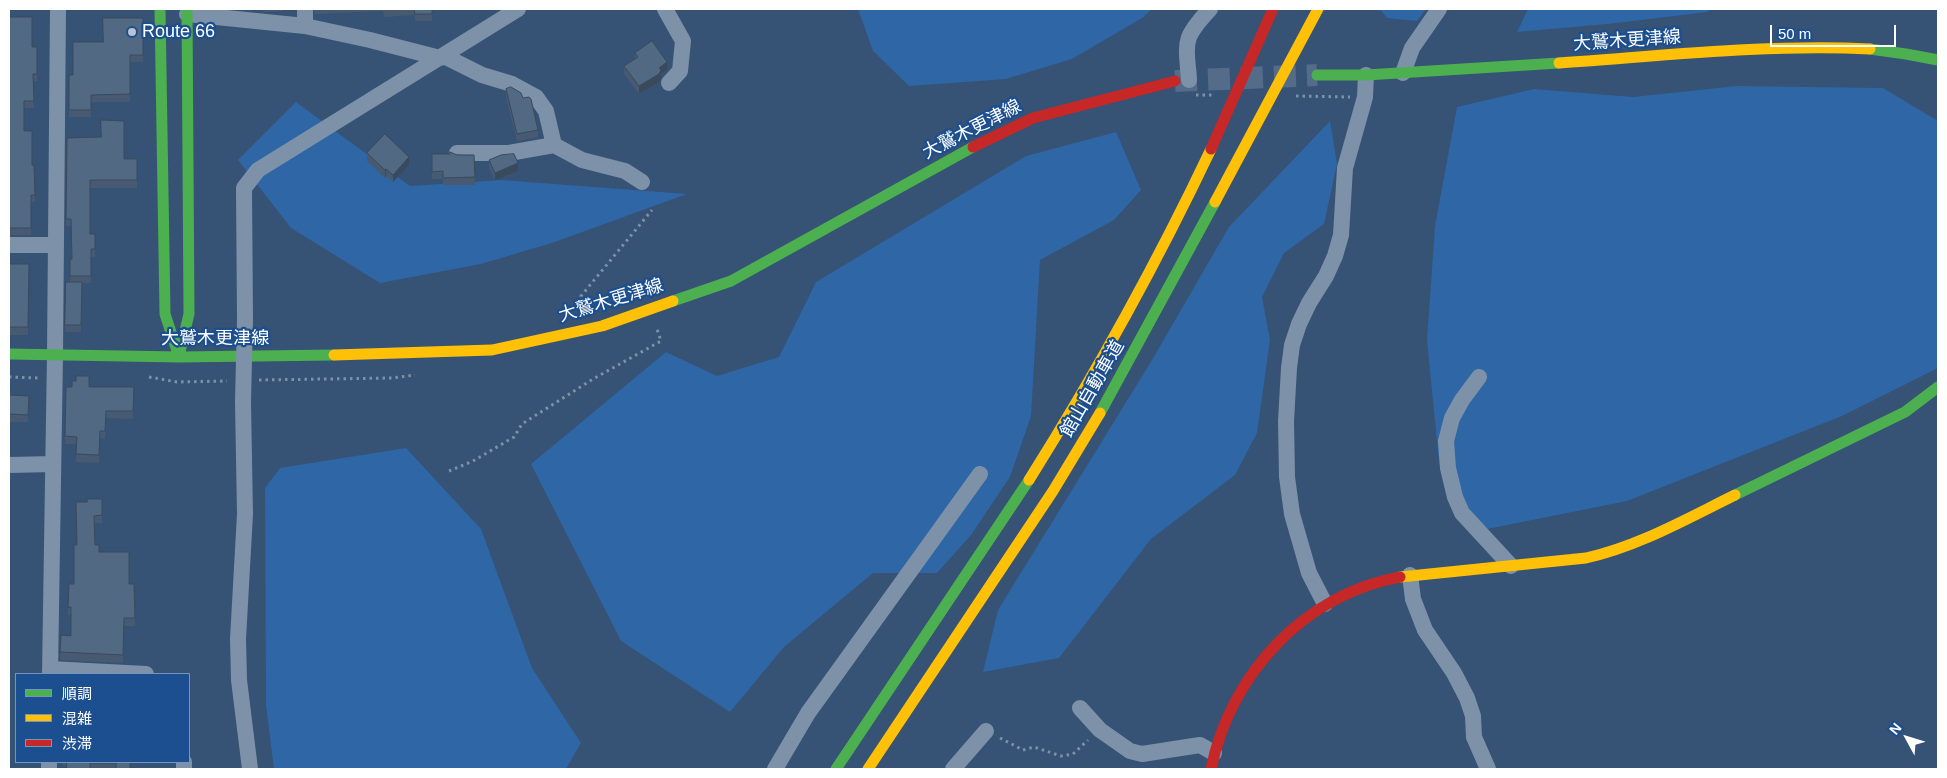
<!DOCTYPE html>
<html>
<head>
<meta charset="utf-8">
<style>
	body { margin:0 }
	#map { position:relative; width:1947px; height:778px; overflow:hidden; background:#365274; font-family:Helvetica,"Noto Sans JP",sans-serif }
	canvas { display:block }
	.frame { position:absolute; inset:0; border:10px solid #fff; pointer-events:none }
	.legend { position:absolute; left:15px; top:673px; width:175px; height:90px; box-sizing:border-box; background:#1b4f8f; border:1px solid #7695bc; margin:0; padding:6px 9px; list-style:none; font-size:15px; color:#fff }
	.legend li { display:flex; align-items:center; gap:10px; height:25px }
	.legend b { width:25px; border:1px solid #7695bc }
	.north { position:absolute; left:1882px; top:713px; width:50px; height:50px; -webkit-text-stroke:4px #1b4f8f; paint-order:stroke; rotate:309deg; font-size:14px; font-weight:700; line-height:20px; text-align:center; color:#fff }
	.north::after { content:''; display:block; margin:auto; width:18px; height:22px; background:#fff; clip-path:polygon(50% 0,100% 100%,50% 72%,0 100%) }
	.scale { position:absolute; left:1770px; top:25px; width:126px; height:22px; box-sizing:border-box; border:2px solid #fff; border-top:0; padding-left:6px; font-size:15px; line-height:18px; white-space:nowrap; color:#fff; -webkit-text-stroke:4px #1b4f8f; paint-order:stroke }
</style>
</head>
<body>
<div id="map">
<canvas width="1947" height="778"></canvas>
<div class="frame"></div>
<ul class="legend">
<li><b style="height:6px;background:#4caf50"></b>順調</li>
<li><b style="height:6px;background:#ffc107"></b>混雑</li>
<li><b style="height:6px;background:#c62828"></b>渋滞</li>
</ul>
<div class="north">N</div>
<div class="scale">50 m</div>
</div>
<script>
const g = document.querySelector('canvas').getContext('2d');
g.lineJoin = 'round';
function fillPath(path, color) { g.fillStyle = color; g.fill(path, 'evenodd'); }
function trace(path, color, width, dash) { g.strokeStyle = color; g.lineWidth = width; g.lineCap = dash ? 'butt' : 'round'; g.setLineDash(dash || []); g.stroke(path); }
function write(font, color, halo, rows, align = 'center') {
  g.font = font + ' Helvetica,"Noto Sans JP",sans-serif'; g.lineWidth = 4.5; g.setLineDash([]); g.textBaseline = 'middle'; g.strokeStyle = halo; g.fillStyle = color; for (const [text, x, y, turn = 0] of rows) {
    g.save(); g.translate(x, y); g.rotate((+turn || 0) * Math.PI / 180); g.textAlign = isNaN(turn) ? turn : align; if (halo) g.strokeText(text, 0, 0); g.fillText(text, 0, 0); g.restore();
  }
}
fillPath(new Path2D(`
	M 858,9 L 1152,9 L 1142,18 L 1072,59 L 1006,79 L 909,86 L 873,51 Z
	M 1380,9 L 1426,9 L 1417,21 L 1387,18 Z
	M 1528,9 L 1711,9 L 1707,12 L 1608,24 L 1517,32 Z
	M 1737,86 L 1883,88 L 1938,121 L 1938,368 L 1842,416 L 1627,501 L 1477,531 L 1439,462 L 1427,340 L 1435,226 L 1457,107 L 1534,89 L 1633,97 Z
	M 296,102 L 410,186 L 502,180 L 687,194 L 552,243 L 481,264 L 380,283 L 291,228 L 238,160 Z
	M 1330,121 L 1337,164 L 1324,224 L 1284,253 L 1262,297 L 1270,340 L 1257,433 L 1235,475 L 1151,539 L 1059,658 L 983,672 L 998,610 L 1152,360 L 1229,227 Z
	M 1116,132 L 1141,190 L 1114,220 L 1040,260 L 1031,416 L 1010,477 L 971,535 L 937,573 L 873,573 L 784,647 L 730,712 L 621,641 L 531,464 L 666,352 L 717,376 L 779,357 L 816,282 L 1026,156 Z
	M 406,448 L 481,529 L 532,668 L 581,743 L 566,769 L 274,769 L 266,705 L 265,488 L 280,468 Z`), '#2f66a5');
trace(new Path2D(`
	M 1175,81 L 1317,75`), '#546c89', 22, [22, 11]);
trace(new Path2D(`
	M 1196,95 L 1212,95
	M 1296,96 L 1350,97
	M 582,303 L 581,296 L 652,210
	M 9,377 L 40,378
	M 149,377 L 177,382 L 227,381
	M 259,380 L 392,378 L 415,375
	M 449,471 L 473,461 L 514,437 L 522,424 L 593,379 L 661,341 L 656,326
	M 1000,738 L 1023,750 L 1034,747 L 1061,756 L 1073,754 L 1088,740`), '#7d92a8', 3, [2.5, 4]);
trace(new Path2D(`
	M 305,9 L 305,26
	M 665,9 L 683,41 L 680,71 L 669,83
	M 187,14 L 305,26 L 370,40 L 440,58
	M 444,56 L 482,75 L 512,84 L 536,97 L 546,111 L 554,145
	M 1403,73 L 1412,48 L 1439,9
	M 1189,80 C 1186,41 1182,39 1210,9
	M 457,153 L 509,153 L 554,145 L 582,160 L 625,171 L 642,182
	M 9,245 L 56,245
	M 245,319 L 244,188 L 258,170 L 518,9
	M 1479,377 L 1462,400 L 1452,418 L 1446,441 L 1448,468 L 1455,497 L 1462,513 L 1511,566
	M 243,402 L 245,514 L 238,639 L 239,680 L 250,769
	M 9,465 L 53,464
	M 1410,575 L 1413,599 L 1425,630 L 1454,673 L 1467,698 L 1473,716 L 1474,737 L 1488,769
	M 1325,604 L 1309,573 L 1292,514 L 1287,477 L 1286,421 L 1289,368 L 1292,345 L 1299,324 L 1309,303 L 1326,276 L 1335,256 L 1341,235 L 1345,168 L 1365,97 L 1366,75
	M 50,669 L 146,674
	M 50,674 L 55,354 L 58,9
	M 1080,708 L 1100,730 L 1130,751 L 1142,754 L 1200,745 L 1214,753
	M 49,769 L 49,762
	M 184,769 L 184,762
	M 775,769 L 808,713 L 980,474
	M 953,769 L 986,731`), '#7d92a8', 16);
trace(new Path2D(`
	M 160,9 L 165,314 L 179,357
	M 1870,49 L 1906,54 L 1938,60
	M 1317,75 L 1366,75 L 1559,63
	M 673,301 L 731,281 L 973,147
	M 9,354 L 179,357 L 334,355
	M 179,356 L 189,314 L 187,9
	M 1100,413 L 1215,202
	M 1735,495 L 1905,412 L 1938,387
	M 836,769 L 1029,480`), '#4caf50', 11);
trace(new Path2D(`
	M 1559,63 C 1662,56 1766,44 1870,49
	M 1215,202 L 1318,9
	M 334,355 L 492,350 L 602,326 L 673,301
	M 1029,480 C 1096,373 1157,263 1211,149
	M 1400,577 L 1586,558 C 1639,546 1686,519 1735,495
	M 868,769 L 1053,491 L 1100,413`), '#ffc107', 11);
trace(new Path2D(`
	M 973,147 L 1033,118 L 1175,81
	M 1211,149 L 1273,9
	M 1211,769 C 1230,675 1304,594 1400,577`), '#c62828', 11);
trace(new Path2D(`
	M 243,402 L 245,319`), '#7d92a8', 16);
fillPath(new Path2D(`
	M 263,9 L 283,9 L 283,11 L 263,12 Z
	M 314,9 L 432,9 L 432,21 L 415,21 L 415,15 L 384,17 L 383,11 L 315,14 Z
	M 9,17 L 32,47 L 37,47 L 37,81 L 33,81 L 34,108 L 24,108 L 24,131 L 32,165 L 34,165 L 35,202 L 31,202 L 31,235 L 9,235 Z
	M 143,18 L 143,62 L 130,62 L 130,102 L 91,102 L 91,117 L 69,117 L 69,75 L 73,75 L 103,42 Z
	M 635,53 L 667,70 L 661,74 L 661,78 L 659,82 L 639,94 L 624,74 L 624,66 L 635,59 Z
	M 506,89 L 523,98 L 538,130 L 538,137 L 517,141 L 506,97 Z
	M 101,137 L 124,159 L 137,159 L 137,188 L 90,188 L 90,234 L 95,234 L 95,257 L 91,257 L 91,283 L 82,283 L 81,332 L 65,332 L 66,282 L 70,282 L 70,259 L 72,259 L 71,226 L 66,226 L 67,138 Z
	M 367,153 L 409,165 L 393,182 L 386,176 L 385,178 L 367,161 Z
	M 432,154 L 474,155 L 475,185 L 443,185 L 443,179 L 432,179 Z
	M 489,160 L 518,171 L 495,180 L 489,168 Z
	M 9,264 L 29,264 L 28,335 L 9,335 Z
	M 66,387 L 134,387 L 133,419 L 106,418 L 105,439 L 100,438 L 99,463 L 76,462 L 76,444 L 65,444 Z
	M 9,395 L 29,396 L 28,422 L 9,422 Z
	M 102,499 L 102,523 L 94,523 L 95,545 L 99,552 L 129,584 L 134,584 L 135,626 L 124,626 L 123,663 L 60,660 L 61,635 L 71,636 L 71,615 L 68,615 L 69,584 L 74,584 L 87,502 Z
	M 62,762 L 130,762 L 130,769 L 67,769 L 67,766 L 62,765 Z`), '#475a72');
fillPath(new Path2D(`
	M 667,62 L 667,70 L 661,74 L 661,78 L 659,82 L 639,94 L 639,86 L 659,68 Z
	M 409,157 L 409,165 L 393,182 L 393,175 Z
	M 518,163 L 518,171 L 495,180 L 495,173 Z
	M 386,169 L 386,176 L 385,178 L 385,170 Z`), '#394a5c');
const building = new Path2D(`
	M 415,9 L 432,9 L 432,14 L 415,14 Z
	M 9,17 L 32,17 L 32,47 L 37,47 L 37,74 L 33,74 L 34,101 L 24,101 L 24,131 L 32,131 L 32,165 L 34,165 L 35,195 L 31,195 L 31,228 L 9,228 Z
	M 103,18 L 143,18 L 143,55 L 130,55 L 130,94 L 91,95 L 91,110 L 69,110 L 69,75 L 73,75 L 73,42 L 103,42 Z
	M 652,41 L 667,62 L 659,68 L 661,70 L 659,74 L 639,86 L 624,66 L 638,57 L 635,53 Z
	M 511,87 L 521,93 L 523,98 L 529,97 L 531,99 L 538,130 L 517,134 L 506,89 Z
	M 101,120 L 124,121 L 124,159 L 137,159 L 137,180 L 90,180 L 90,234 L 95,234 L 95,249 L 91,249 L 91,276 L 70,276 L 70,259 L 72,259 L 71,219 L 66,219 L 67,138 L 101,137 Z
	M 385,134 L 409,157 L 393,175 L 386,169 L 385,170 L 367,153 Z
	M 450,152 L 457,155 L 474,155 L 475,177 L 443,178 L 443,171 L 432,172 L 432,154 L 450,154 Z
	M 514,154 L 518,163 L 495,173 L 489,160 L 501,155 Z
	M 9,264 L 29,264 L 28,327 L 9,327 Z
	M 66,282 L 82,282 L 81,325 L 65,325 Z
	M 76,376 L 89,376 L 89,387 L 134,387 L 133,411 L 106,411 L 105,431 L 100,431 L 99,455 L 76,454 L 77,437 L 65,436 L 66,387 L 72,387 L 72,381 L 76,381 Z
	M 9,395 L 29,396 L 28,415 L 9,414 Z
	M 87,499 L 102,499 L 102,515 L 94,516 L 95,545 L 99,545 L 99,552 L 129,552 L 129,584 L 134,584 L 135,618 L 124,618 L 123,655 L 60,652 L 61,635 L 71,636 L 71,607 L 68,607 L 69,584 L 74,584 L 74,545 L 77,545 L 76,502 L 87,502 Z
	M 67,762 L 130,762 L 130,769 L 116,769 L 116,763 L 90,763 L 90,769 L 67,769 Z`);
fillPath(building, '#526984');
trace(building, '#394a5c', 1);
for (const [x, y, r, color] of [
	[132,32,5,"#b9c2ce"]
]) { const dot = new Path2D(); dot.arc(x, y, r, 0, 2 * Math.PI); g.fillStyle = color; g.fill(dot); trace(dot, '#1b4f8f', 2); }
write('18px', '#fff', '#1b4f8f', [
	["Route 66",142,32]
], 'left');
write('18px', '#fff', '#1b4f8f', [
	["大鷲木更津線",1627,41,-4],
	["大鷲木更津線",972,130,-27],
	["大鷲木更津線",611,301,-17],
	["大鷲木更津線",215,339],
	["館山自動車道",1093,389,-60]
]);
</script>
</body>
</html>
